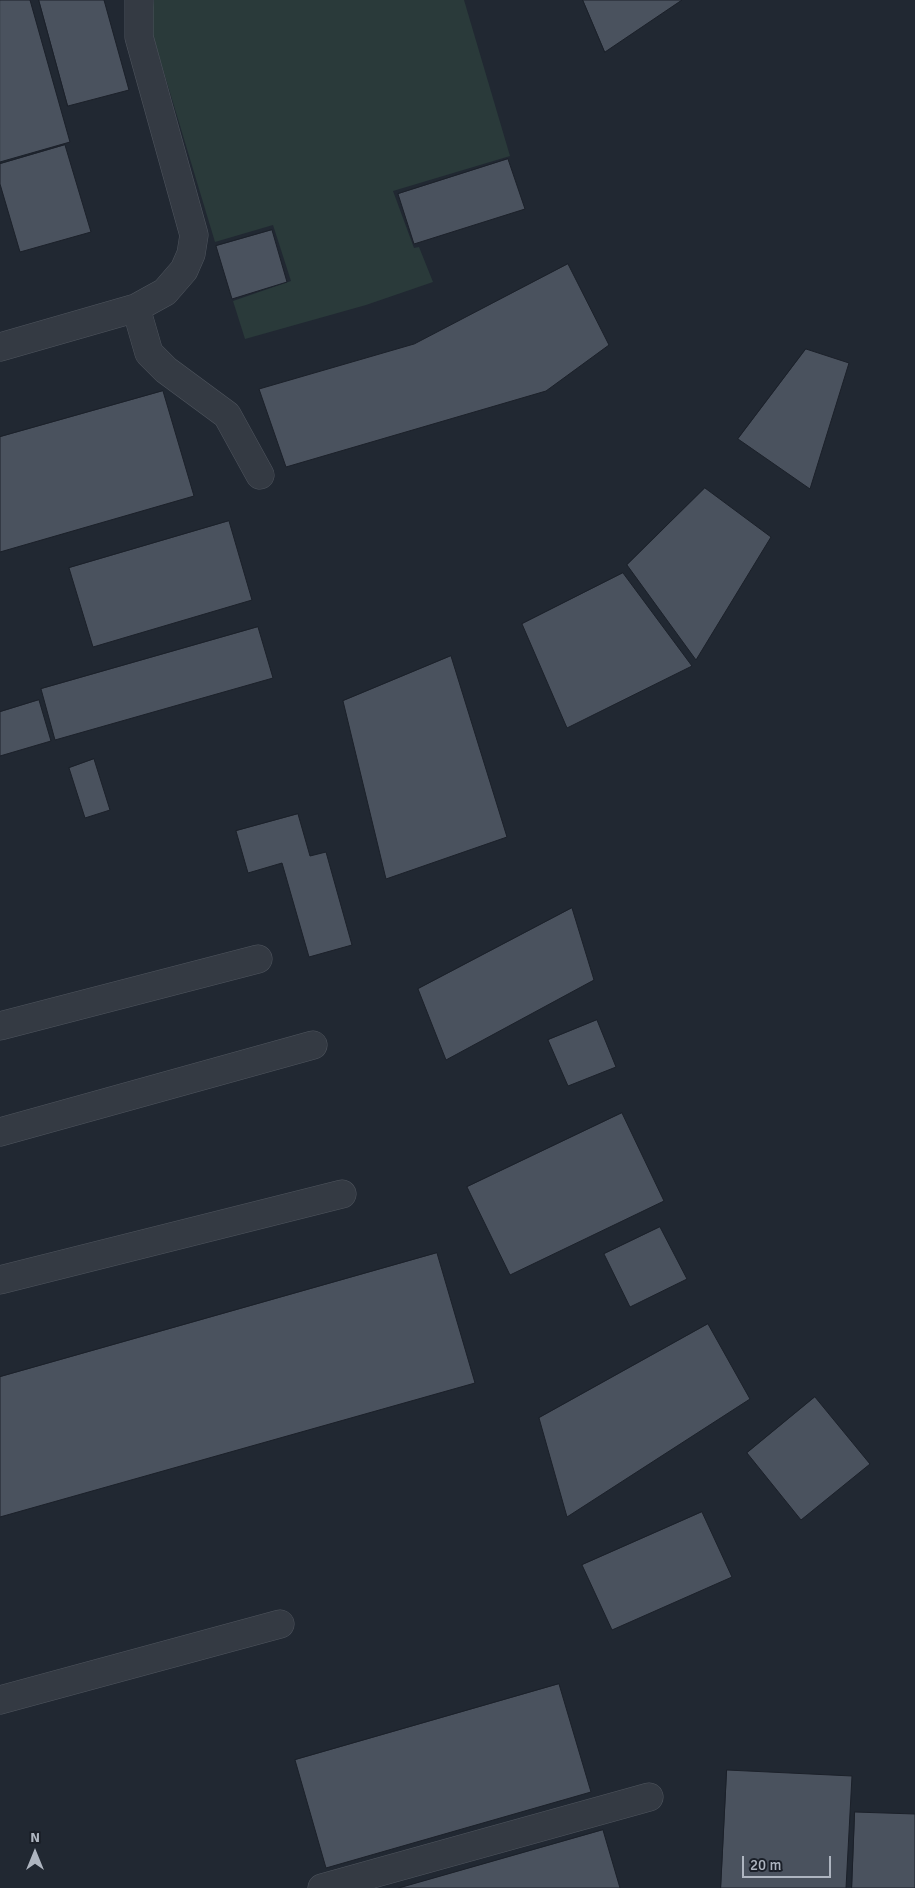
<!DOCTYPE html>
<html>
<head>
<meta charset="utf-8">
<style>
	body { margin:0 }
	#map { position:relative; width:915px; height:1888px; overflow:hidden; background:#212832; font-family:Signika,sans-serif }
	canvas { display:block }
	.north { position:absolute; left:10px; top:1828px; width:50px; height:50px; -webkit-text-stroke:4px #1a1f28; paint-order:stroke; rotate:0deg; font-size:14px; font-weight:700; line-height:20px; text-align:center; color:#aeb5c0 }
	.north::after { content:''; display:block; margin:auto; width:18px; height:22px; background:#aeb5c0; clip-path:polygon(50% 0,100% 100%,50% 72%,0 100%) }
	.scale { position:absolute; left:742px; top:1856px; width:89px; height:22px; box-sizing:border-box; border:2px solid #aeb5c0; border-top:0; padding-left:6px; font-size:15px; line-height:18px; white-space:nowrap; color:#aeb5c0; -webkit-text-stroke:4px #1a1f28; paint-order:stroke }
</style>
</head>
<body>
<div id="map">
<canvas width="915" height="1888"></canvas>
<div class="north">N</div>
<div class="scale">20 m</div>
</div>
<script>
const g = document.querySelector('canvas').getContext('2d');
g.lineJoin = 'round';
function fillPath(path, color) { g.fillStyle = color; g.fill(path, 'evenodd'); }
function trace(path, color, width, dash) { g.strokeStyle = color; g.lineWidth = width; g.lineCap = dash ? 'butt' : 'round'; g.setLineDash(dash || []); g.stroke(path); }
fillPath(new Path2D(`
	M 154,0 L 464,0 L 510,156 L 393,191 L 414,248 L 419,247 L 433,282 L 366,305 L 245,339 L 233,301 L 291,281 L 273,225 L 215,242 L 150,26 Z`), '#2a3a3a');
const building = new Path2D(`
	M 0,0 L 30,0 L 70,142 L 0,162 Z
	M 39,0 L 104,0 L 129,90 L 68,106 Z
	M 583,0 L 682,0 L 605,52 Z
	M 65,145 L 91,232 L 20,252 L 0,184 L 0,164 Z
	M 508,159 L 525,209 L 414,244 L 398,194 Z
	M 272,230 L 287,282 L 232,299 L 216,246 Z
	M 568,264 L 609,345 L 546,391 L 286,467 L 259,389 L 414,344 Z
	M 806,349 L 849,363 L 810,489 L 738,439 Z
	M 163,391 L 194,496 L 0,552 L 0,437 Z
	M 705,488 L 771,537 L 696,660 L 627,565 Z
	M 229,521 L 252,600 L 93,647 L 69,568 Z
	M 623,573 L 692,666 L 567,728 L 522,624 Z
	M 258,627 L 273,678 L 55,740 L 41,689 Z
	M 451,656 L 507,837 L 386,879 L 343,701 Z
	M 39,700 L 51,741 L 0,756 L 0,712 Z
	M 94,759 L 110,810 L 85,818 L 69,768 Z
	M 298,814 L 310,856 L 326,852 L 352,945 L 309,957 L 282,863 L 248,873 L 236,831 Z
	M 572,908 L 594,980 L 446,1060 L 418,989 Z
	M 597,1020 L 616,1067 L 568,1086 L 548,1040 Z
	M 622,1113 L 664,1201 L 510,1275 L 467,1187 Z
	M 660,1227 L 687,1279 L 630,1307 L 604,1254 Z
	M 437,1253 L 475,1383 L 0,1517 L 0,1377 Z
	M 708,1324 L 750,1399 L 567,1517 L 539,1418 Z
	M 815,1397 L 870,1464 L 801,1520 L 747,1453 Z
	M 702,1512 L 732,1577 L 612,1630 L 582,1565 Z
	M 559,1684 L 591,1792 L 326,1868 L 295,1760 Z
	M 727,1770 L 852,1776 L 846,1888 L 721,1888 Z
	M 855,1812 L 915,1814 L 915,1888 L 852,1888 Z
	M 603,1830 L 620,1888 L 399,1888 Z`);
fillPath(building, '#4a525e');
trace(building, '#1c212a', 1);
const minor = new Path2D(`
	M 136,308 L 149,353 L 166,370 L 227,415 L 260,475
	M 0,347 L 136,308 L 165,292 L 184,270 L 191,254 L 194,235 L 139,37 L 139,0
	M 0,1026 L 258,959
	M 0,1132 L 313,1045
	M 0,1280 L 342,1194
	M 0,1700 L 280,1624
	M 322,1888 L 649,1797`);
trace(minor, '#4f555e', 29);
trace(minor, '#343a43', 28);
</script>
</body>
</html>
